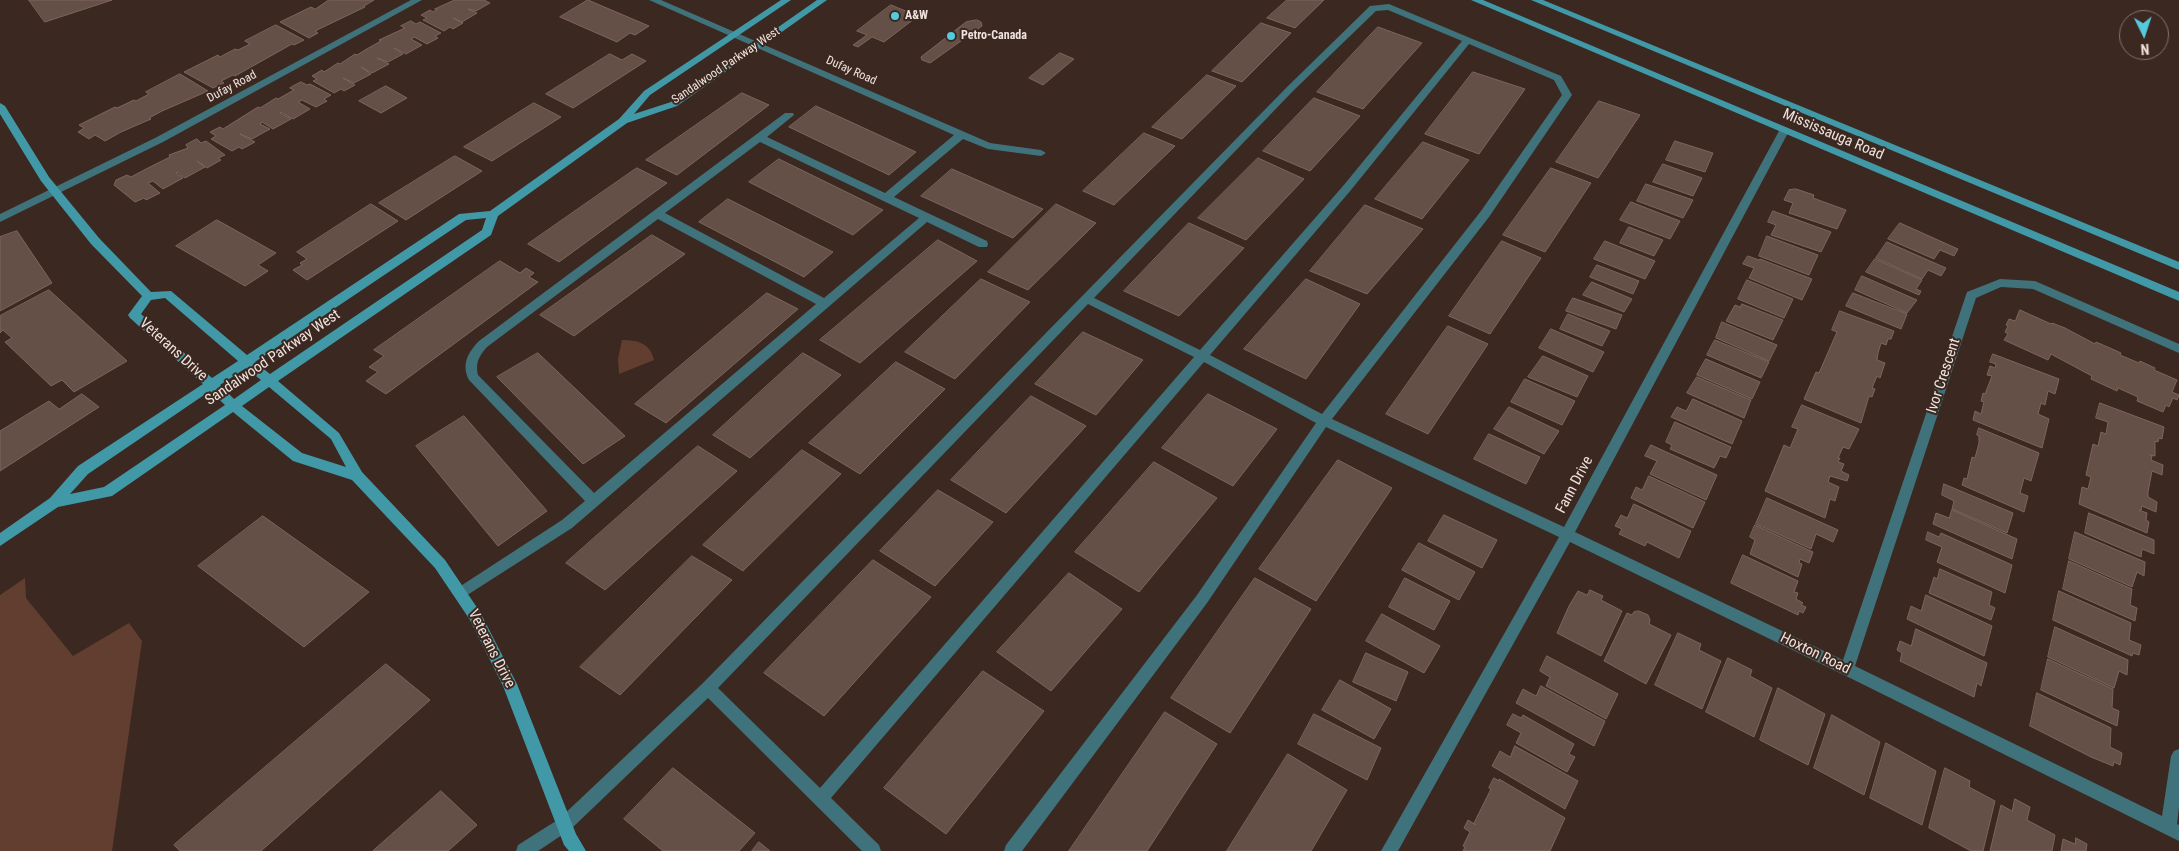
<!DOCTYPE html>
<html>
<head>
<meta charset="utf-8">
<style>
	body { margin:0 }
	#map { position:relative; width:2179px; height:851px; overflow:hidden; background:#3b2820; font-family:"Roboto Condensed",sans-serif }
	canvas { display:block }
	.north { position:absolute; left:2119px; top:10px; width:50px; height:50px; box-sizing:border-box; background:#3b2820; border:1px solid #83726c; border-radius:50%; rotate:176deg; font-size:14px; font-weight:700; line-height:20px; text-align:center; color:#efe2dd }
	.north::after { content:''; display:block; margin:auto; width:18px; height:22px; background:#54cadd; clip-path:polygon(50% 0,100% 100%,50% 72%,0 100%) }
</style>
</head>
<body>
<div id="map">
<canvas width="2179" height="851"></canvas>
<div class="north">N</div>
</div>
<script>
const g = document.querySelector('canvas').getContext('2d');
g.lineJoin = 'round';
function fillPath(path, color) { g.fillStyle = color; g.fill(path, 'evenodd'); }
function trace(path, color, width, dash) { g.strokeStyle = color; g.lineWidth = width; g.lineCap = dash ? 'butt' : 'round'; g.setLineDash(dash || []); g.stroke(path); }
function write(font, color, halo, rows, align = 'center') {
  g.font = font + ' "Roboto Condensed",sans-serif'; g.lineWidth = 4; g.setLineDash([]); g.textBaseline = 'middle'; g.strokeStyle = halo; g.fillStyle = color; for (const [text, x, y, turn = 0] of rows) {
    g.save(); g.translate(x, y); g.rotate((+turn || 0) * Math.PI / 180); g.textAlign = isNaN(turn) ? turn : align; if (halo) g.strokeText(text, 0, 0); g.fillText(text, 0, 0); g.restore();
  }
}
fillPath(new Path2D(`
	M 622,340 C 638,340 650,343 654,360 L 619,374 L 618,359 Z
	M 25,578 L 26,598 L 73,656 L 129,623 L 142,641 L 112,851 L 0,851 L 0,595 Z`), '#613e30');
const building = new Path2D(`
	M 29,0 L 112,0 L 45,22 Z
	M 329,0 L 374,0 L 364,6 L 365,7 L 315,31 L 318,33 L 309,38 L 280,22 L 311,7 L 315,9 Z
	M 455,0 L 484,0 L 490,3 L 476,11 L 468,9 L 477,13 L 462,22 L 453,18 L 463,23 L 453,29 L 450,27 L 444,31 L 423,20 L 427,18 L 421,15 L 430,10 L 433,12 L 438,9 L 435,9 Z
	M 588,0 L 649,26 L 635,35 L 630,33 L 617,42 L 560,17 Z
	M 1287,0 L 1324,0 L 1295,28 L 1267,18 Z
	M 891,5 L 918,16 L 884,42 L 872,37 L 858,47 L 853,45 L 867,35 L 857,31 Z
	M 977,20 L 981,22 L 982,26 L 930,63 L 922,60 L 921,57 L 966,22 Z
	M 411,21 L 416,24 L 420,22 L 441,33 L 435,36 L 438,38 L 427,44 L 414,37 L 411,39 L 422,45 L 406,54 L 394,48 L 403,54 L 388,62 L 377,58 L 389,64 L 372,73 L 361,67 L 371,74 L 354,83 L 343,78 L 355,85 L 344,91 L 341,89 L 334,93 L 313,81 L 317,79 L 312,76 L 322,70 L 324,72 L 338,63 L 340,64 L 355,54 L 357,55 L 365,50 L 381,41 L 379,40 L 405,28 L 401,26 Z
	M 1261,23 L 1291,33 L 1242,82 L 1212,71 Z
	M 276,25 L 304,40 L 294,45 L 292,44 L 235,76 L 233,75 L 221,81 L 224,83 L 213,88 L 184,72 L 218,55 L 220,57 L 235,49 L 238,50 L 250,44 L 245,41 Z
	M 1378,27 L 1422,43 L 1363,109 L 1317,92 Z
	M 1060,53 L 1074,59 L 1043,85 L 1029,78 Z
	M 610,54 L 622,60 L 632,54 L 646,61 L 573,108 L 546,94 Z
	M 1473,72 L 1525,89 L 1479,154 L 1425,134 Z
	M 180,74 L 208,91 L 162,111 L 149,118 L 151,119 L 121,132 L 105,141 L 95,135 L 89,139 L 78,132 L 84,128 L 79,125 L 115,107 L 117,108 L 134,100 L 136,101 L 149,94 L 146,92 Z
	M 1207,75 L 1236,86 L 1182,139 L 1152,127 Z
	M 301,82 L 307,85 L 310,84 L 331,95 L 324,99 L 327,101 L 316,107 L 302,100 L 298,102 L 310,109 L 293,119 L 281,112 L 280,113 L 291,119 L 273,129 L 262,122 L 260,124 L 270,129 L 252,139 L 240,134 L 255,142 L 242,149 L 239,147 L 232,151 L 211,139 L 216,136 L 210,132 L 220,127 L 223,129 L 258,107 L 260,108 L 276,98 L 278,99 L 294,90 L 290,88 Z
	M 386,86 L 407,98 L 381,113 L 359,101 Z
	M 742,93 L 769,105 L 677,175 L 646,160 Z
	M 1314,98 L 1360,116 L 1310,171 L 1263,151 Z
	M 1599,101 L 1640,115 L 1598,178 L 1556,162 Z
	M 534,103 L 561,117 L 492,161 L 464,147 Z
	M 816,106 L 916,152 L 889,175 L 789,127 Z
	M 1144,133 L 1175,146 L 1114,205 L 1083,191 Z
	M 197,139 L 201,143 L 206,141 L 225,155 L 218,158 L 221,160 L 207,168 L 197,161 L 205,167 L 185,178 L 177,172 L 176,173 L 183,178 L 163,189 L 153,181 L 148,183 L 160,193 L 146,200 L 144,198 L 135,202 L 114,185 L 116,180 L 127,175 L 131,177 L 146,169 L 170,157 L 169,155 L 188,148 L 186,145 Z
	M 1675,141 L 1713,153 L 1705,172 L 1666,160 Z
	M 1423,142 L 1469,160 L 1422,219 L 1375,199 Z
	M 455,156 L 482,171 L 406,220 L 379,203 Z
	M 1258,158 L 1304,179 L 1246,240 L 1198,218 Z
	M 779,159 L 883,210 L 853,235 L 749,182 Z
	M 1663,164 L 1702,178 L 1693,196 L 1653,182 Z
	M 637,168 L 667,183 L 559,262 L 528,244 Z
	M 1551,168 L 1591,183 L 1545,252 L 1503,235 Z
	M 952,169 L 1043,209 L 1013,238 L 921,196 Z
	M 1646,184 L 1693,200 L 1683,218 L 1637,201 Z
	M 1796,189 L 1814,195 L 1813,198 L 1846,210 L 1837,229 L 1789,213 L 1793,203 L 1784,200 L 1789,190 Z
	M 728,199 L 833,252 L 804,277 L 699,222 Z
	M 1631,202 L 1680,221 L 1670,239 L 1620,220 Z
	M 371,204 L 398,221 L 307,280 L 293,270 L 302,265 L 300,263 L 307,259 L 297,252 Z
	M 1056,204 L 1096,223 L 1028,290 L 988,272 Z
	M 1365,205 L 1423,229 L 1367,294 L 1310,271 Z
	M 1773,211 L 1831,232 L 1821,252 L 1771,235 L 1776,225 L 1768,222 Z
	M 217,220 L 276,253 L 258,265 L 268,271 L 245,286 L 176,246 Z
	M 1189,223 L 1244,248 L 1179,316 L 1124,291 Z
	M 1900,223 L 1958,249 L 1954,256 L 1940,250 L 1934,259 L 1888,239 Z
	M 1629,227 L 1663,240 L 1654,256 L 1620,243 Z
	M 17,231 L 52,283 L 0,311 L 0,237 Z
	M 652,235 L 685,254 L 574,336 L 540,315 Z
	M 1767,236 L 1818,255 L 1809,275 L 1759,256 Z
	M 938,240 L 977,261 L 860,363 L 820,340 Z
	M 1502,241 L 1541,258 L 1490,334 L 1449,316 Z
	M 1605,241 L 1655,261 L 1645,279 L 1594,259 Z
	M 1887,242 L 1946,268 L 1941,276 L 1928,270 L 1922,279 L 1876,258 Z
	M 1748,256 L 1759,260 L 1760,259 L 1812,279 L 1802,300 L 1749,278 L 1754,268 L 1743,264 Z
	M 1875,259 L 1922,280 L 1916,289 L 1921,291 L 1919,295 L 1866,272 Z
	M 500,261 L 520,273 L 526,268 L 534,273 L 529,277 L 538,282 L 386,394 L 366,381 L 378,372 L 369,367 L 384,356 L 374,350 Z
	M 1597,265 L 1639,281 L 1633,294 L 1590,277 Z
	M 1862,276 L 1917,300 L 1907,313 L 1855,290 Z
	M 981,279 L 1030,302 L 955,379 L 905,352 Z
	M 1306,279 L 1360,304 L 1306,379 L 1244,349 Z
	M 1747,280 L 1793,299 L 1784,318 L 1738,299 Z
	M 1592,282 L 1632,299 L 1624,312 L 1583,295 Z
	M 49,290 L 127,361 L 74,392 L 62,380 L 51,386 L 5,342 L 12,338 L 3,330 L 0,333 L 0,316 Z
	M 767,293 L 798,309 L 666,423 L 635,404 Z
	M 1853,293 L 1907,314 L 1901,329 L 1846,306 Z
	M 1573,298 L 1622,315 L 1616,329 L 1566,311 Z
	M 1742,304 L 1783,320 L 1773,340 L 1726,321 L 1735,305 L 1740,307 Z
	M 2020,310 L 2051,324 L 2052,323 L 2065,328 L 2095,344 L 2096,342 L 2110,348 L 2121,353 L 2120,355 L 2139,363 L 2140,361 L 2155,368 L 2154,370 L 2177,380 L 2172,392 L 2179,395 L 2177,400 L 2173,398 L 2169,407 L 2166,405 L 2163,412 L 2137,401 L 2138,397 L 2118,388 L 2117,391 L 2091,379 L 2092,376 L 2051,354 L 2048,360 L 2004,340 L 2008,334 L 2005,332 L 2008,326 L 2006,325 L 2009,319 L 2015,321 Z
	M 1840,311 L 1894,331 L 1891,339 L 1888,339 L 1886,345 L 1881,343 L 1878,353 L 1877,360 L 1885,363 L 1880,378 L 1877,376 L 1872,388 L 1875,389 L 1872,397 L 1869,396 L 1861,423 L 1804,399 L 1816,372 L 1819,373 L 1837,332 L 1832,330 Z
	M 1568,314 L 1610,331 L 1602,346 L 1560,329 Z
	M 1722,322 L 1777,345 L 1769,361 L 1716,338 Z
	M 1448,326 L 1488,344 L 1428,434 L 1386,414 Z
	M 1551,329 L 1604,352 L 1593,372 L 1539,348 Z
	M 1083,332 L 1143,360 L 1096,415 L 1035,384 Z
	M 1715,340 L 1769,362 L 1761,378 L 1707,355 Z
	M 538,353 L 625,436 L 583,464 L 497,377 Z
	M 803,353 L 841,375 L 750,458 L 713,435 Z
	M 1993,354 L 2059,379 L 2055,394 L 2048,391 L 2045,405 L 2041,403 L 2038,414 L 2049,419 L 2042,448 L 1973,420 L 1975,411 L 1981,414 L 1984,402 L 1981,401 L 1983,393 L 1985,394 L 1992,376 L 1987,375 L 1990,366 L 1995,368 L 1996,364 L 1990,362 Z
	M 1543,356 L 1588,376 L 1577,397 L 1528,377 Z
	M 1706,359 L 1760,382 L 1752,399 L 1697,375 Z
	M 896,362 L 945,389 L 860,474 L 809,443 Z
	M 1697,377 L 1751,400 L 1744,418 L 1687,393 Z
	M 1525,379 L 1575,401 L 1562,425 L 1511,402 Z
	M 82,394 L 99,407 L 0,471 L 0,431 L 49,401 L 59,409 Z
	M 1208,394 L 1277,429 L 1233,486 L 1162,448 Z
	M 1031,396 L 1086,426 L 1006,513 L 951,480 Z
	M 1693,399 L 1742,421 L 1732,444 L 1671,417 L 1677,407 L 1686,411 Z
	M 2100,403 L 2164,427 L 2162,439 L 2159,438 L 2158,442 L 2155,441 L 2155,456 L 2150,455 L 2152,456 L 2151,460 L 2163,465 L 2162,475 L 2152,471 L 2148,492 L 2148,497 L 2157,502 L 2156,512 L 2142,506 L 2141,510 L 2139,510 L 2147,513 L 2146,520 L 2149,522 L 2147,533 L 2079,504 L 2082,487 L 2088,489 L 2091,477 L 2086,475 L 2093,444 L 2098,446 L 2101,432 L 2106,434 L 2108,422 L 2096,418 Z
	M 1802,405 L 1859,429 L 1849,449 L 1843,447 L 1838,458 L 1840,458 L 1838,462 L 1844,464 L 1841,471 L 1849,475 L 1847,481 L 1830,476 L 1828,482 L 1839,487 L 1835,501 L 1830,499 L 1825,518 L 1765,491 L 1784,445 L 1790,448 L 1798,429 L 1792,427 Z
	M 1509,407 L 1559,431 L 1544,454 L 1494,429 Z
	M 464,416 L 547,511 L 498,546 L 416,446 Z
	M 1675,422 L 1731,447 L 1726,458 L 1720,456 L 1714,468 L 1670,449 L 1672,445 L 1666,442 Z
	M 1979,428 L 2039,453 L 2031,481 L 2024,478 L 2020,493 L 2028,496 L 2024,512 L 1962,485 L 1964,478 L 1967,479 L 1972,457 L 1975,458 L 1979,443 L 1979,436 L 1977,435 Z
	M 1489,434 L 1540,457 L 1526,484 L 1474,459 Z
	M 1651,445 L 1717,475 L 1706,500 L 1650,474 L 1657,461 L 1645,456 Z
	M 698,446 L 737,471 L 605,590 L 566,563 Z
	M 802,450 L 841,474 L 743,571 L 703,545 Z
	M 1338,460 L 1392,488 L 1316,601 L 1259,569 Z
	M 1154,462 L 1217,498 L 1139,592 L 1075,552 Z
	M 1649,476 L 1705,502 L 1693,528 L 1631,498 L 1636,487 L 1642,490 Z
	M 1944,484 L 2013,513 L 2007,533 L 1952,509 L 1954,501 L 1942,495 Z
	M 938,490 L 993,522 L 935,586 L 880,551 Z
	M 1767,498 L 1838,530 L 1833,542 L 1816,534 L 1811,549 L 1756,524 Z
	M 1634,504 L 1691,531 L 1679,558 L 1647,542 L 1645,546 L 1619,534 L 1622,529 L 1615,526 L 1621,515 L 1627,518 Z
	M 1952,510 L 2017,539 L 2012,559 L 1933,524 L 1936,513 L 1949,518 Z
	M 2089,513 L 2154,540 L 2154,554 L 2142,549 L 2141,557 L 2085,533 Z
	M 1444,515 L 1497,540 L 1482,568 L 1428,541 Z
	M 263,516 L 369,592 L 304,647 L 198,566 Z
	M 1755,525 L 1813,552 L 1809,563 L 1800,559 L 1799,563 L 1802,564 L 1798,577 L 1750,554 L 1755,540 L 1750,537 Z
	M 1928,532 L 1939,537 L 1941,533 L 2012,565 L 2005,593 L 1937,562 L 1942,547 L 1926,540 Z
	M 2075,532 L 2145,562 L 2144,576 L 2137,572 L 2132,587 L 2069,559 Z
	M 1419,543 L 1475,572 L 1459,600 L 1402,570 Z
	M 1743,555 L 1798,581 L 1794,592 L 1798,593 L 1796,599 L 1803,603 L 1801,605 L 1806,607 L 1803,613 L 1799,611 L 1798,615 L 1731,583 Z
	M 692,556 L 732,580 L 620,695 L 580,667 Z
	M 873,560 L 931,597 L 824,716 L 764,673 Z
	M 2069,561 L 2132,589 L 2130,605 L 2137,608 L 2135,621 L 2063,589 Z
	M 1940,569 L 1992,592 L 1989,605 L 1995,608 L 1991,620 L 1929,593 L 1934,577 L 1937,579 Z
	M 1069,573 L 1122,609 L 1051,691 L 997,652 Z
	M 1255,578 L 1311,609 L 1230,733 L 1171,698 Z
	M 1405,578 L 1450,601 L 1434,630 L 1389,607 Z
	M 1590,590 L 1603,596 L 1601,600 L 1622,611 L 1601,656 L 1557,633 L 1569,606 L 1578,591 L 1587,595 Z
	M 2059,591 L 2131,623 L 2129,640 L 2141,645 L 2139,655 L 2133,653 L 2132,656 L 2053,620 Z
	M 1926,595 L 1992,626 L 1984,656 L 1907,619 L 1911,606 L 1921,611 Z
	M 1639,611 L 1648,615 L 1650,620 L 1649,624 L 1671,635 L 1646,684 L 1604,661 L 1627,613 L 1632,615 L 1634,612 Z
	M 1382,614 L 1440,646 L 1424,673 L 1366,641 Z
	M 2055,627 L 2128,660 L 2127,675 L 2119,671 L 2114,688 L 2048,657 Z
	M 1916,629 L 1987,663 L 1981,686 L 1977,683 L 1974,697 L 1900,661 L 1902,653 L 1897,650 L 1900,641 L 1911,646 Z
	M 1678,633 L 1701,644 L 1699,650 L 1721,661 L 1702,709 L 1655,685 Z
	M 1366,653 L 1408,672 L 1396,701 L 1353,682 Z
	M 1547,656 L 1618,694 L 1606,719 L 1546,686 L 1550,677 L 1540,671 Z
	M 1728,658 L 1752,670 L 1750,676 L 1772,688 L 1754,737 L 1706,712 Z
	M 2048,659 L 2113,689 L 2112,708 L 2119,711 L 2117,726 L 2041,690 Z
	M 386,664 L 430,700 L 261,851 L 180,851 L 174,845 Z
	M 983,671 L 1044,711 L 946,834 L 884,788 Z
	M 1340,680 L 1391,709 L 1374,739 L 1322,710 Z
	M 1541,686 L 1605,721 L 1594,746 L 1516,703 L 1523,689 L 1536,696 Z
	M 1778,688 L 1825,714 L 1808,765 L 1760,740 Z
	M 2037,693 L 2111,728 L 2110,747 L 2122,753 L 2120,765 L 2114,762 L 2113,766 L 2091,757 L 2030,726 Z
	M 1165,712 L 1217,744 L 1147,851 L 1069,851 Z
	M 1314,714 L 1381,748 L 1367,780 L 1298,744 Z
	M 1513,714 L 1521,718 L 1523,715 L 1574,744 L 1569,754 L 1575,757 L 1567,772 L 1516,743 L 1521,733 L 1507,725 Z
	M 1832,715 L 1880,742 L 1864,795 L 1814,768 Z
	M 1886,743 L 1936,771 L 1922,825 L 1870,798 Z
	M 1515,746 L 1578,781 L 1565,809 L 1492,766 L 1500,751 L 1510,757 Z
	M 1288,754 L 1347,790 L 1311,851 L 1227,851 Z
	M 673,768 L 755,833 L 739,851 L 663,851 L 624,819 Z
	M 1945,768 L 1970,781 L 1969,787 L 1995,801 L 1983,851 L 1971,851 L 1929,828 Z
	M 1494,778 L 1499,781 L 1499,779 L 1565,818 L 1550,851 L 1463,851 L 1465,847 L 1463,846 L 1470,832 L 1464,828 L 1468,820 L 1476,825 L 1474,823 L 1491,789 L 1489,788 Z
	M 441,791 L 477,825 L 448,851 L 373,851 Z
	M 2015,799 L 2030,807 L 2027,820 L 2055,835 L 2052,851 L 1990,851 L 2001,805 L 2012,811 Z
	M 2076,838 L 2087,844 L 2086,851 L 2061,851 L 2063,839 L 2075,844 Z
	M 759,842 L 770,851 L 752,851 Z`);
fillPath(building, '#655047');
trace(building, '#7c655c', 1);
fillPath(new Path2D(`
	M 411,0 L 422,0 L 163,142 L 0,222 L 0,214 L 155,138 Z
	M 649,0 L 661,0 L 990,143 L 1041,150 L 1046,153 L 1041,156 L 988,149 L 963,139 L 894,197 L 987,241 L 988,244 L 987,247 L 979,247 L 927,222 L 572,528 L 461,599 L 456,597 L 454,593 L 456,589 L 562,520 L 585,501 L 469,380 C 461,365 468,352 479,341 L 785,113 L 793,113 L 794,115 L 767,137 L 885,193 L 954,135 ZM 760,142 L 919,218 L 824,298 L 665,213 ZM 658,219 L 816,304 L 594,493 L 478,375 C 475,363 479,356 487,347 Z
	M 1389,4 L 1561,76 L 1572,95 L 1489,217 L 1332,419 L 1564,527 L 1779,131 L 1784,128 L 1788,129 L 1789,131 L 1575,532 L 1843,660 L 1967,292 L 2000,279 L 2035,281 L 2179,344 L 2179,353 L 2033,289 L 2001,287 L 1976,298 L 1855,666 L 2162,816 L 2171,756 L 2174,751 L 2179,749 L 2179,807 L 2177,824 L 2179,825 L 2179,841 L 1842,674 L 1570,542 L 1398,851 L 1381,851 L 1559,537 L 1326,427 L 1207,603 L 1022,851 L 1004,851 L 1006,845 L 1197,595 L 1316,423 L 1204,362 L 831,798 L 879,845 L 881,851 L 862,851 L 708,698 L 571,829 L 538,851 L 516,851 L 518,845 L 559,819 L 703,683 L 1287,87 L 1370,6 ZM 1388,10 L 1462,41 L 1343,186 L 1200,350 L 1094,298 L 1293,91 L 1376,11 ZM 1469,44 L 1554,80 L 1562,95 L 1481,211 L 1322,414 L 1210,355 L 1351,190 ZM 1088,304 L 1194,357 L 820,788 L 718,688 Z`), '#3f727a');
fillPath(new Path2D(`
	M 781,0 L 791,0 L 650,95 L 634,114 L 671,102 L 817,0 L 827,0 L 677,106 L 627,123 L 498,216 L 491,235 L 278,381 L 339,433 L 362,472 L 445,560 L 480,612 L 517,684 L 576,834 L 586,851 L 569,851 L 564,845 L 503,686 L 470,620 L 435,568 L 352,480 L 293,461 L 233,412 L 112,496 L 58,507 L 0,546 L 0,533 L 50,498 L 78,466 L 203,384 L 130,318 L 128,315 L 142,296 L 91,244 L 41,181 L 0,114 L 0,103 L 5,106 L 49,177 L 99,238 L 151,292 L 171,291 L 247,355 L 459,214 L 490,211 L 619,119 L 644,91 ZM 486,218 L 482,230 L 270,374 L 255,362 L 466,220 ZM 165,298 L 238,361 L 212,378 L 141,314 L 151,300 ZM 246,368 L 261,380 L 234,399 L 220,385 ZM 269,387 L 331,439 L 346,467 L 302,453 L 242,406 ZM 210,391 L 225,405 L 104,487 L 70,494 L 88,474 Z
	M 1471,0 L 1483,0 L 2179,292 L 2179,301 Z
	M 1531,0 L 1543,0 L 2179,262 L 2179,270 Z`), '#4198a6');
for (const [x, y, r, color] of [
	[895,16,5,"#54cadd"],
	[951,36,5,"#54cadd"]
]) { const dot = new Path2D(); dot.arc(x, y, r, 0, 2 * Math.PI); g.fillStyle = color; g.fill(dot); trace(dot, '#3b2820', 2); }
write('bold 12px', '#efe2dd', '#3b2820', [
	["A&W",905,16],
	["Petro-Canada",961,36]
], 'left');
write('12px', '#efe2dd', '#3b2820', [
	["Sandalwood Parkway West",726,66,-34],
	["Dufay Road",851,71,24],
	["Dufay Road",232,87,-28]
]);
write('15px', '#efe2dd', '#3b2820', [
	["Mississauga Road",1833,135,23],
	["Veterans Drive",173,350,42],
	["Sandalwood Parkway West",273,358,-34],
	["Ivor Crescent",1944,376,-72],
	["Fann Drive",1575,485,-62],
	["Veterans Drive",491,649,63],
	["Hoxton Road",1815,654,26]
]);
</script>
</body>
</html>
